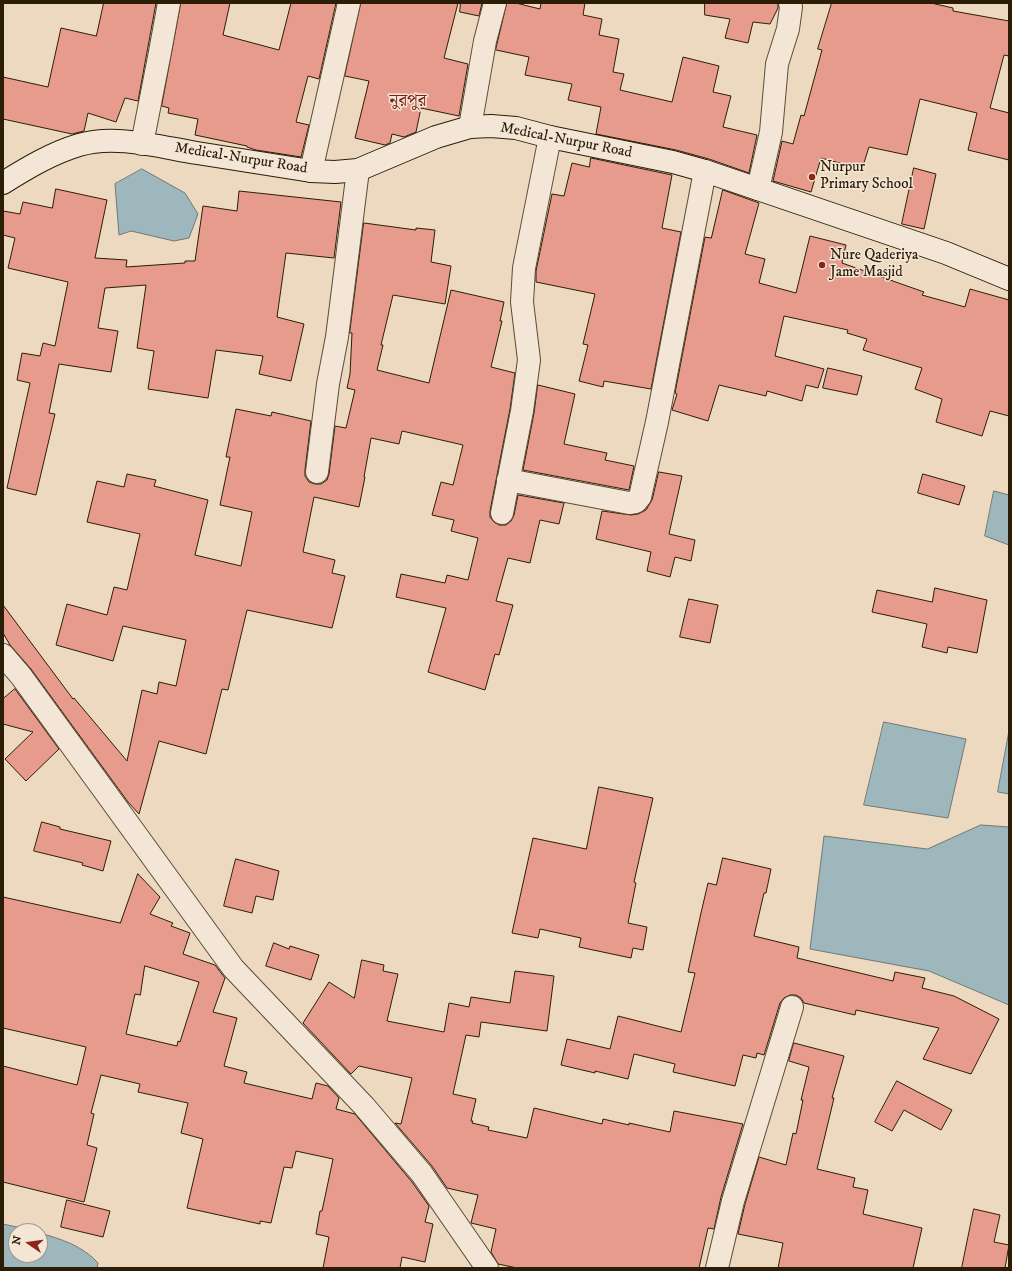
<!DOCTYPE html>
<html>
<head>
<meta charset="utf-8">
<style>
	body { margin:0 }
	#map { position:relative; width:1012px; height:1271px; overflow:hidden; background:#ecd9c0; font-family:"IM FELL DW Pica",serif }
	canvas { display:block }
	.frame { position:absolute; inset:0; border:4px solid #2c1d07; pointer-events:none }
	.north { position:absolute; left:8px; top:1223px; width:40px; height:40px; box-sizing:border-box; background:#f3e6d6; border:1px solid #a39683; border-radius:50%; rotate:283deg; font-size:11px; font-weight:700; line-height:16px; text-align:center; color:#2c1d07 }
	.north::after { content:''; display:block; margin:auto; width:14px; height:18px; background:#8f2418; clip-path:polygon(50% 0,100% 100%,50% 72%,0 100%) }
</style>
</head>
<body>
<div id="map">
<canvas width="1012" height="1271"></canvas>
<div class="frame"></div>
<div class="north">N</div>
</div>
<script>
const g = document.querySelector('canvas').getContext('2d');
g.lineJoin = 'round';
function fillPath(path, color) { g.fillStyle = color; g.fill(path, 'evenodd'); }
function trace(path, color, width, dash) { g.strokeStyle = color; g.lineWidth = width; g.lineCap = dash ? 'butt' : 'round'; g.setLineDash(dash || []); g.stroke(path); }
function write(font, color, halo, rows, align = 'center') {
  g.font = font + ' "IM FELL DW Pica","Noto Serif Bengali",serif'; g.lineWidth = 3; g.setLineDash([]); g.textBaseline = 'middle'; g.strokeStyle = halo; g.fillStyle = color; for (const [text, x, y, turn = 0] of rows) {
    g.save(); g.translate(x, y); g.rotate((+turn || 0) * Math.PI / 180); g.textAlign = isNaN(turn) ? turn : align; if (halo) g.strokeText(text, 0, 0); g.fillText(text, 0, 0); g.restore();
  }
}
const water = new Path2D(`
	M 142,169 L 185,193 L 198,214 L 189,238 L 174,241 L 131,231 L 119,235 L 115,184 Z
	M 994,491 L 1009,495 L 1009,545 L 985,536 Z
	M 884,722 L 966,739 L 948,818 L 864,805 Z
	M 1009,731 L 1009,794 L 998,792 Z
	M 981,825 L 1009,827 L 1009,1005 L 929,971 L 810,949 L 824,836 L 927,849 Z
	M 3,1224 L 35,1231 L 16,1231 L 16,1255 L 40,1255 L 40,1233 C 61,1239 83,1246 98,1263 L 97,1268 L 3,1268 Z`);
fillPath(water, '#9db7bc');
trace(water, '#707974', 1);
const building = new Path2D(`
	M 104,3 L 156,3 L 138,101 L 125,98 L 116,122 L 88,113 L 84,131 L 72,134 L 3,119 L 3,77 L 48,87 L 61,28 L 96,36 Z
	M 181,3 L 230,3 L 223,35 L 279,50 L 291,3 L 336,3 L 319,79 L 308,76 L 296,122 L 309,125 L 301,157 L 256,150 L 247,147 L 247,146 L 195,135 L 198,119 L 168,113 L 169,108 L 162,106 Z
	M 361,3 L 458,3 L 444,58 L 468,64 L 459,116 L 421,108 L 416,132 L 404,137 L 392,134 L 390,143 L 385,145 L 355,138 L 369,81 L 345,76 Z
	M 461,3 L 482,3 L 479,16 L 460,12 Z
	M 507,3 L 516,3 L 540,9 L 541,3 L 585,3 L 583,15 L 602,19 L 599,35 L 619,39 L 613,72 L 624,74 L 620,90 L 672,102 L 683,57 L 719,66 L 713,92 L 731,96 L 723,127 L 757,135 L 749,173 L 709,159 L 676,150 L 596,134 L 601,107 L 568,100 L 572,84 L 525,75 L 529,57 L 496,50 Z
	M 705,3 L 778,3 L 778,8 L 770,24 L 753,22 L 748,43 L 725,38 L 730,19 L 705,15 Z
	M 832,3 L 931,3 L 953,8 L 953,11 L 1009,21 L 1009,56 L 1004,55 L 990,108 L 1009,113 L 1009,160 L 968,150 L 977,113 L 920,99 L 907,155 L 869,147 L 862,169 L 821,158 L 811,192 L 773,181 L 782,141 L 793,144 L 801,115 L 804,116 L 822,50 L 818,49 Z
	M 591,158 L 672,175 L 662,228 L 681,232 L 651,389 L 604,381 L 603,387 L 579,381 L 588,345 L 583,344 L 595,294 L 536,282 L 536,271 L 552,194 L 564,196 L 572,163 L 589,167 Z
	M 914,168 L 936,174 L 924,229 L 902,224 Z
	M 56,189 L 107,200 L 95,258 L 127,260 L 126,267 L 185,263 L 185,261 L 195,261 L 203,206 L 237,211 L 239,191 L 341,202 L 334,258 L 286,253 L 277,317 L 304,324 L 291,381 L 259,374 L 263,356 L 216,350 L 208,398 L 148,389 L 154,351 L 137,348 L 146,285 L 105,288 L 98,328 L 118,331 L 111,372 L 59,364 L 49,413 L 55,414 L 36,495 L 7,488 L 30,383 L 17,380 L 22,353 L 40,356 L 43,343 L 55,346 L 68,282 L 8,268 L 15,238 L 3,235 L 3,211 L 20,214 L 23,202 L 52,208 Z
	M 723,190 L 759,203 L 745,254 L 765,259 L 759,283 L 796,293 L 810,236 L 846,245 L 842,263 L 924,292 L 922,295 L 965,307 L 970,289 L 1009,300 L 1009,416 L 990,411 L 982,436 L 936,422 L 942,399 L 915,389 L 922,368 L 863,350 L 867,339 L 847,333 L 848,330 L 784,316 L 775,356 L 824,369 L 818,388 L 806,385 L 802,401 L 767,391 L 766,396 L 719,385 L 708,421 L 672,410 L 677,394 L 675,393 L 705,237 L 711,238 Z
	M 364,223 L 416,230 L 416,228 L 435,230 L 431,262 L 451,266 L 445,304 L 393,295 L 381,345 L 383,345 L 377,370 L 429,383 L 451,290 L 504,302 L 500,321 L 502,321 L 491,367 L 515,373 L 510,409 L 490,511 L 490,517 L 494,522 L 499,525 L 506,525 L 511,521 L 514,515 L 518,495 L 564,503 L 559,524 L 540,520 L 530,563 L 508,558 L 496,601 L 513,605 L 499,655 L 495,654 L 485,690 L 428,672 L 446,608 L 396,597 L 401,574 L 445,583 L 447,575 L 468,580 L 478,538 L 451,531 L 454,520 L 432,515 L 441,482 L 453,485 L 463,445 L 402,431 L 399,444 L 371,438 L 364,477 L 365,477 L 359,507 L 314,497 L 303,552 L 335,560 L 332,573 L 345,576 L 332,628 L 247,610 L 228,690 L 222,689 L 206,754 L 159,741 L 139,814 L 128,802 L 31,669 L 10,645 L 3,633 L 3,605 L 73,699 L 74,698 L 127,761 L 142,690 L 157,694 L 159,682 L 176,686 L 186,640 L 123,626 L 113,661 L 56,645 L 67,604 L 107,615 L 114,587 L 127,590 L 140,534 L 87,522 L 97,481 L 124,487 L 127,474 L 156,480 L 154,486 L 208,500 L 195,555 L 241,566 L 252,512 L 220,505 L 230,457 L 226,457 L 236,409 L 271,416 L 272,412 L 311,421 L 305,470 L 305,476 L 309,482 L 315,484 L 321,484 L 327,480 L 329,474 L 335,426 L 346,428 L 355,390 L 347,388 L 350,374 L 352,333 L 350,333 Z
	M 828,368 L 862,376 L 857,395 L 823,388 Z
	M 538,385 L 575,394 L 564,444 L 607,453 L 605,460 L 634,466 L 629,490 L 523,470 L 534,413 Z
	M 659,472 L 682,476 L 669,534 L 695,540 L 691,561 L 675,557 L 670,577 L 647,571 L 651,552 L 596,539 L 602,511 L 631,515 L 638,514 L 646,510 L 652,500 Z
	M 923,474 L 965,486 L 959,505 L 918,493 Z
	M 935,588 L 987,600 L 977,653 L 948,647 L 947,653 L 922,647 L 927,624 L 872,612 L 877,590 L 932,602 Z
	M 689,599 L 718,605 L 710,643 L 680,637 Z
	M 15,689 L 59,749 L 26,781 L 5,759 L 33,732 L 3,724 L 3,699 Z
	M 599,787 L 653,798 L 634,882 L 636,883 L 628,923 L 647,927 L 643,950 L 633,948 L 631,958 L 579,947 L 581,938 L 540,929 L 538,938 L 512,933 L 533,838 L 586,849 Z
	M 42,822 L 60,827 L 60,829 L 111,841 L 103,871 L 82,865 L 83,863 L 34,851 Z
	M 723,858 L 771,869 L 766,893 L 764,893 L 754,936 L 799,947 L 797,958 L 893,981 L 895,972 L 925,978 L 922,988 L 954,996 L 999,1019 L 971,1074 L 923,1059 L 939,1028 L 856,1010 L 855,1015 L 804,1003 L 801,998 L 796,995 L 790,995 L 784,998 L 780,1003 L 764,1055 L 757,1053 L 756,1058 L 743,1055 L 735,1086 L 673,1072 L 675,1064 L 634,1054 L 628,1079 L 595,1071 L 595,1073 L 561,1065 L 567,1039 L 610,1049 L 618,1016 L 681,1032 L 695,973 L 688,972 L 701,913 L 708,883 L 716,885 Z
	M 236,859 L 279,871 L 273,900 L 256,896 L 252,913 L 224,906 Z
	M 138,874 L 160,897 L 150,914 L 173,923 L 171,926 L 190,933 L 183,954 L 215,965 L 225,978 L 213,1012 L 237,1018 L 224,1066 L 247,1072 L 244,1083 L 312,1099 L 316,1083 L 328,1086 L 339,1098 L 336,1109 L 355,1114 L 412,1182 L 429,1206 L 425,1222 L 433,1224 L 425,1262 L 402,1257 L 400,1268 L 323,1268 L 329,1237 L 316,1234 L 320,1211 L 322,1211 L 333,1159 L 296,1151 L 292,1168 L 284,1167 L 271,1223 L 260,1221 L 260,1224 L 187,1208 L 203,1139 L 181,1133 L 188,1103 L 138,1092 L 140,1084 L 101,1075 L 91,1113 L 94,1114 L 87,1145 L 97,1148 L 84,1202 L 3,1182 L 3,1066 L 77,1085 L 86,1047 L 3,1028 L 3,897 L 120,923 ZM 145,966 L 199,982 L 180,1042 L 178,1041 L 177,1046 L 126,1034 L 135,994 L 140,995 Z
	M 274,943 L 289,949 L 290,946 L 319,955 L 311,980 L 266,966 Z
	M 362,960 L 384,965 L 383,971 L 398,974 L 387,1021 L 444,1032 L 449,1003 L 469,1007 L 471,997 L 510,1003 L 515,971 L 554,976 L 547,1031 L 481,1022 L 479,1037 L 466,1035 L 453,1094 L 476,1099 L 471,1121 L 473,1121 L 472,1123 L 489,1127 L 488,1130 L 527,1138 L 534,1108 L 602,1124 L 603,1119 L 629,1125 L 629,1123 L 670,1132 L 674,1111 L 743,1124 L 721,1197 L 714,1229 L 708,1228 L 699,1268 L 517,1268 L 498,1264 L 491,1252 L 496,1229 L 471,1223 L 478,1195 L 447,1188 L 432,1166 L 395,1123 L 401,1124 L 412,1078 L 359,1066 L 351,1074 L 303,1023 L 329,982 L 354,998 Z
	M 794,1043 L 844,1056 L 832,1098 L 834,1098 L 817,1169 L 855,1178 L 853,1187 L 868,1190 L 863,1214 L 922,1228 L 913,1268 L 778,1268 L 783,1243 L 738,1234 L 745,1204 L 759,1157 L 786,1165 L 793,1133 L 796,1134 L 803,1100 L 801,1100 L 809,1067 L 789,1061 Z
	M 897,1081 L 952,1110 L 941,1130 L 904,1110 L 892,1131 L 875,1122 Z
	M 67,1200 L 110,1211 L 103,1237 L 61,1227 Z
	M 974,1209 L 1000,1215 L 994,1242 L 1009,1245 L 1005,1268 L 962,1268 Z`);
fillPath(building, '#e69b8d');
trace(building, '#2c1d07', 1);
const street = new Path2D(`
	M 470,127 L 485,41 L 495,3
	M 142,144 L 160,52 L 169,3
	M 311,171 L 349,3
	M 758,189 L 771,132 L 777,64 L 788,29 L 791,7 L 790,3
	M 317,472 L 328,384 L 337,337 L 358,170
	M 508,480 L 629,503 L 636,502 L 640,497 L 657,422 L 705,171
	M 502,513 L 522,411 L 529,360 L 522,302 L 524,268 L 550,137
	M 3,655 L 21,676 L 233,968 L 364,1106 L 422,1174 L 487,1268
	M 717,1268 L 733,1201 L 792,1007`);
const secondary = new Path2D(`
	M 3,183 C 27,168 52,153 79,145 C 115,134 160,147 197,153 C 235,159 273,165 311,171 L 335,172 L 358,170 L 436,137 L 470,127 L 491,126 L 516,128 L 550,137 L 673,162 L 705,171 L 946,253 L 1009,279`);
trace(street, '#5c4c35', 24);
trace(secondary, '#2c1d07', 24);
trace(street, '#f3e6d6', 22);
trace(secondary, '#f3e6d6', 22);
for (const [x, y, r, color] of [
	[812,177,4,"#8f2418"],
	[822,265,4,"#8f2418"]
]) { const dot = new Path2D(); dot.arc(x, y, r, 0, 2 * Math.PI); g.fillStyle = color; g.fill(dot); trace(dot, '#f3e6d6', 1.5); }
write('15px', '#2c1d07', '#f3e6d6', [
	["Medical-Nurpur Road",566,141,11],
	["Medical-Nurpur Road",241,159,9]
]);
write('15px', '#2c1d07', '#f3e6d6', [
	["Nurpur",820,168],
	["Primary School",820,185],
	["Nure Qaderiya",830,256],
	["Jame Masjid",830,273]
], 'left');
write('17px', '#7a1f14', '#f3e6d6', [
	["নুরপুর",408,102]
]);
</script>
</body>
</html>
